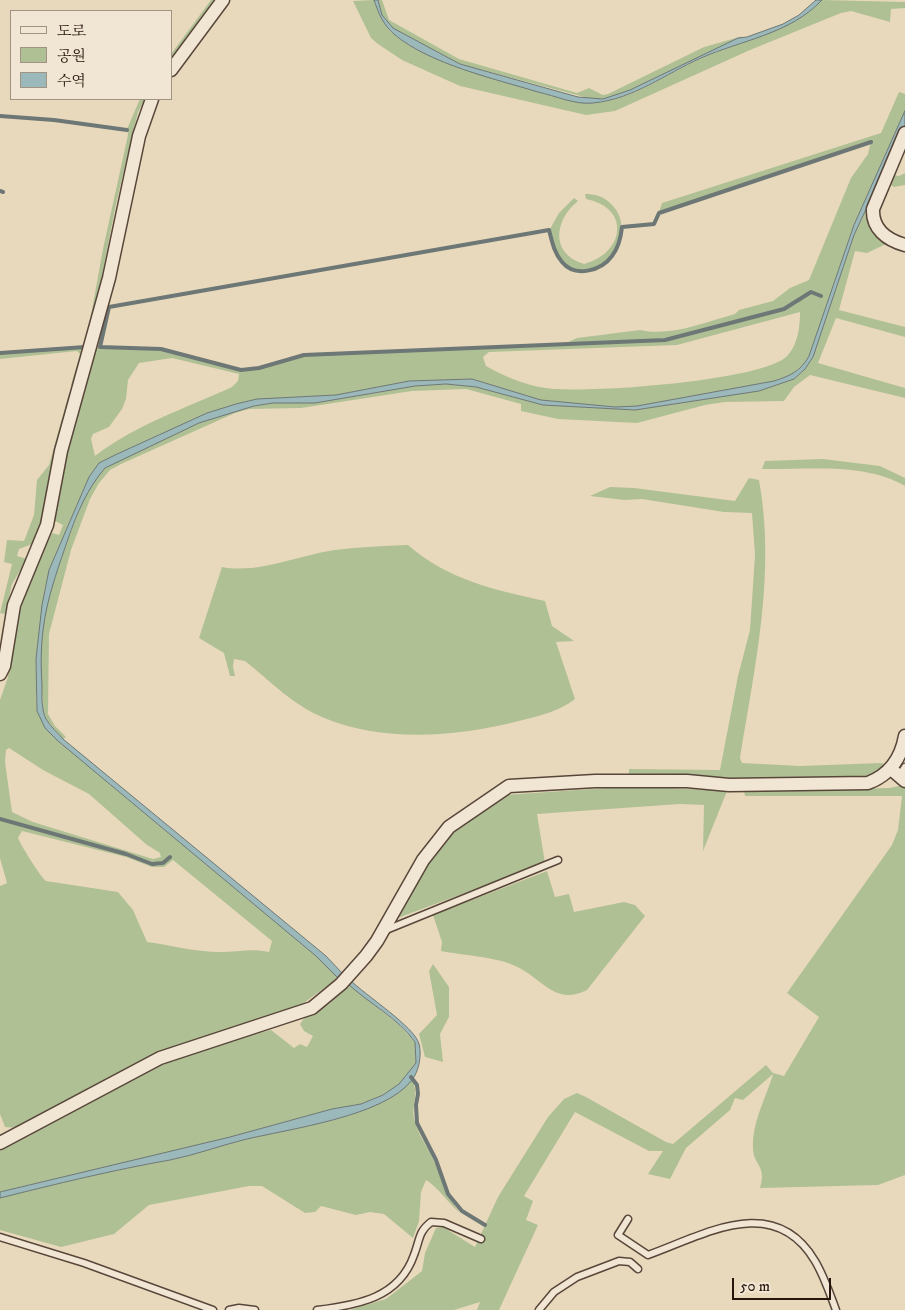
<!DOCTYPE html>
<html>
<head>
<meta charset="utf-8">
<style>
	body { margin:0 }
	#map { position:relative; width:905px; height:1310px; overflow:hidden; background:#e9d9bc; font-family:"IM FELL DW Pica","Noto Serif KR",serif }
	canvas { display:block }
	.legend { position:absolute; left:10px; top:10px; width:162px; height:90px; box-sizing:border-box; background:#f1e6d3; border:1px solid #a19284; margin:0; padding:6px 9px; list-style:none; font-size:15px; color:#28150e }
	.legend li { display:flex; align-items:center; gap:10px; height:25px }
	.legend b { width:25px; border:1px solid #a19284 }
	.scale { position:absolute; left:732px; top:1278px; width:99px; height:22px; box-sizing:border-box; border:2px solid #28150e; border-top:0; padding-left:6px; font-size:15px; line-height:18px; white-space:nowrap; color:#28150e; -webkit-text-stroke:4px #f1e6d3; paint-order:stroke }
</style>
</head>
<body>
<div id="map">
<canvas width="905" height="1310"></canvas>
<ul class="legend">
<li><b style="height:6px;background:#f1e6d3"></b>도로</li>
<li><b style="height:14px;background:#b0c095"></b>공원</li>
<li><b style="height:14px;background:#9bb8ba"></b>수역</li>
</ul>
<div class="scale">50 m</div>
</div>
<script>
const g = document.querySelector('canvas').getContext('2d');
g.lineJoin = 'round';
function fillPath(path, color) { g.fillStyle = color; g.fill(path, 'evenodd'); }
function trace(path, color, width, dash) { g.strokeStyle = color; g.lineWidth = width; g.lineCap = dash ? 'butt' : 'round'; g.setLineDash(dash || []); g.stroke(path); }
fillPath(new Path2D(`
	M 211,0 L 215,0 L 171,61 L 171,54 Z
	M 374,0 C 379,12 382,23 392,33 C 425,62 498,80 540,92 C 556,97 574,104 592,103 C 632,101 664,75 700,59 C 742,40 788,34 822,0 L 905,2 L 905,8 L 891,9 L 890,22 L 851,11 L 841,13 L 750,50 L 615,111 L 586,115 L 460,86 L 402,60 L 378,44 L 371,38 L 353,1 Z
	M 378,0 L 382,0 L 389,20 L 459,59 L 577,93 L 589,88 L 603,95 L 608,94 L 704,47 L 743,36 L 630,90 L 603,99 L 588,98 L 460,64 L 393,28 L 382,15 Z
	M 899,92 L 905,94 L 905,111 L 854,225 L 809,356 C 801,371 790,376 774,381 L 637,406 L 615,407 L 541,400 L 472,379 L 409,381 L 336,395 L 257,399 L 236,404 L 207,413 L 115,455 L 99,463 L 89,477 L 49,570 L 44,593 L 36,659 L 36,696 L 37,711 L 58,741 L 316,956 L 338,978 L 301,1005 L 155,1054 L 17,1128 L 5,1127 L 0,1114 L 0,886 L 7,883 L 0,858 L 0,820 L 126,855 L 158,866 L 170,858 L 158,864 L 127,853 L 0,818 L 0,700 L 8,677 L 10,649 L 18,609 L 52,533 L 59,535 L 63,525 L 55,521 L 60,476 L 96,347 L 161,350 L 241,371 L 259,369 L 304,356 L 665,341 L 784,310 L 811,293 L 821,297 L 821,295 L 810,291 L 783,308 L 682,336 L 647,340 L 566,343 L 577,338 L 640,330 C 671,337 705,322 735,314 L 739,310 L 773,301 L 790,288 L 809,280 L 851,178 L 868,154 L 871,141 L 659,212 L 662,203 L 881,133 ZM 800,312 C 800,326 798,344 788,355 C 767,381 582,394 546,388 C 524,385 506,377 486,366 L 483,357 L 489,352 L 677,345 ZM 172,358 L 239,374 L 238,381 L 232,387 C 186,408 135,425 95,456 L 91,439 L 93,434 L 109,427 L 122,409 L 126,399 L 128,380 L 139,363 ZM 9,748 L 43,770 L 89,794 L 147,845 L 160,853 L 161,857 L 153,859 L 33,822 L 12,812 L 5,762 L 6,750 ZM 22,831 L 126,857 L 152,867 L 164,867 L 173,860 L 272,941 L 269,952 C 252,948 237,952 220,952 C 196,952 170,945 147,942 L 133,910 L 118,892 L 46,881 C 41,878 19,842 18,838 Z
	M 140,99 L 145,99 L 138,112 L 116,204 L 88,347 L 73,385 L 71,385 L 80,354 L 77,351 L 0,359 L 0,354 L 85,348 L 103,249 L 128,135 L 127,129 Z
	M 905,126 L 871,216 L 900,245 L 884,245 L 867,253 L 855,251 L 839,310 L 905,327 L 905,337 L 836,318 L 818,363 L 905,388 L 905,398 L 810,375 L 794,387 L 784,401 L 725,402 L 705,405 L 637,423 L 558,419 L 521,411 L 521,404 L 466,389 L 412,391 L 301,408 L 249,409 L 235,413 L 121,464 L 110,470 L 99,483 L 90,499 L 71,550 L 49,634 L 48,714 L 55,726 L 66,737 L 63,739 L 46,719 L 43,710 L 40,658 L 43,618 L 55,574 L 83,500 L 95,479 L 105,468 L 111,464 L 199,423 L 234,410 L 273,403 L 315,403 L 415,386 L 446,384 L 476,387 L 543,405 L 635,410 L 759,391 L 794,379 L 805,369 L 813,357 L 854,235 Z
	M 905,139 L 905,150 L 893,175 L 899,176 L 905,173 L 905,185 L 894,187 L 889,184 C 877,210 873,230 905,239 L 905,243 C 888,238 875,229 875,211 Z
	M 585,194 C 595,194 603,196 610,203 C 646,235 588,295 562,261 C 555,252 553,239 550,229 L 559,213 L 574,198 L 578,201 C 554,220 550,254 584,264 C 625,253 631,208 586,199 Z
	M 69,393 L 72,396 L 50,477 L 44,522 L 35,543 L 19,549 L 17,556 L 27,559 L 12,584 L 5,614 L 0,613 L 12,564 L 4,562 L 7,540 L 24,541 L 34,515 L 37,480 L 49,465 Z
	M 823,459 L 880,466 L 905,478 L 905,486 C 864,462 807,470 762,469 L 765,461 Z
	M 749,478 L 759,480 C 776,573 755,665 740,758 L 742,763 L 800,766 L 881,763 L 889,765 L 877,775 L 801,780 L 629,775 L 629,769 L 720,770 L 738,676 L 750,630 L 755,555 L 752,513 L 724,512 L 642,499 L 625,500 L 590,496 L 610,487 L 634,488 L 735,501 Z
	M 408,545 C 448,580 495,590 545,601 L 552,626 L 574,641 L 556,642 L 575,699 C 560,711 539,716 519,721 C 456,737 383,743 322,717 C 293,705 269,680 245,661 L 234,659 L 233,667 L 235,676 L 230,676 L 224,653 L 199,638 L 222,567 C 259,574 299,555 335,550 C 359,547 384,546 408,545 Z
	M 905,785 L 905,1175 L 878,1185 L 760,1188 C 767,1165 753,1165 753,1148 C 752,1122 766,1098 773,1074 L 743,1100 L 735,1098 L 730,1110 L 686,1148 L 670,1179 L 648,1174 L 663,1151 L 649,1151 L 575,1112 L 524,1196 L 533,1201 L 526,1220 L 538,1225 L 499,1310 L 477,1310 L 480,1302 L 454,1310 L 349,1310 L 386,1299 L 422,1271 L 425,1253 L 436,1228 L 443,1227 L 475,1247 L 498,1197 L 548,1117 L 564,1099 L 577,1093 L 586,1097 L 666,1142 L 673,1144 L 766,1065 L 773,1073 L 784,1076 L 819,1017 L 787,993 L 892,845 L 898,830 L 902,796 L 745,796 L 744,791 L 889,788 Z
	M 634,786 L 727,791 L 703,851 L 704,805 L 680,804 L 537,814 L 545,863 L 395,919 L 446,834 L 505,795 Z
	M 547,871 L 555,897 L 569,894 L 574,912 L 624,902 L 635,905 L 645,916 L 587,990 C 554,1007 541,976 513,965 C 495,957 461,955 441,951 L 442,942 L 433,915 Z
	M 433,964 L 449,987 L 449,1017 L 440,1034 L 443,1062 L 425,1057 L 419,1034 L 437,1015 L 429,971 Z
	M 347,983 L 399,1025 L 415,1042 L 416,1063 L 399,1084 L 383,1095 L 361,1104 L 332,1109 L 230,1137 L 0,1192 L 0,1151 L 166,1063 L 239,1038 L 271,1030 L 294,1048 L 300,1044 L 307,1047 L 313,1036 L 304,1031 L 300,1024 L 305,1017 L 329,1004 Z
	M 412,1080 C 420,1094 410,1108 415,1122 C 418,1134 427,1146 432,1157 C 442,1177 446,1196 460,1213 C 448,1203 439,1188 426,1180 L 421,1192 L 419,1221 L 413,1238 L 384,1214 L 370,1212 L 356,1215 L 321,1206 L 315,1212 L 305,1213 L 262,1186 L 249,1186 L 149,1205 L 114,1234 L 61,1247 L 0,1230 L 0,1198 C 56,1184 113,1170 170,1160 C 194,1155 218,1146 243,1140 C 300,1126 366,1121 412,1080 Z`), '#b0c095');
const water = new Path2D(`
	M 374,0 L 378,0 L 382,15 L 393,28 L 445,56 L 460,64 L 578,97 L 603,99 L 630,90 L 738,38 L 747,37 L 783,24 L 799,15 L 816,0 L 822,0 C 790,34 742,40 701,58 C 665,74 634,99 593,103 C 575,105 556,96 538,92 C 495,79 430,64 395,35 C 383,25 379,14 374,0 Z
	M 905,111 L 905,126 L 854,235 L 813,357 L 805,369 L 794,379 L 759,391 L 635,410 L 543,405 L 476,387 L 446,384 L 415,386 L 315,403 L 273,403 L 254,406 L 199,423 L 105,468 C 87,489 77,513 68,539 C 49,594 38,625 42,685 C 42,695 41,709 46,719 C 50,726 58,733 63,739 L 326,956 L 343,974 L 338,978 L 316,956 L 58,741 L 45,728 L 37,711 L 36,659 L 42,605 L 49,570 L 89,477 L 99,463 L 115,455 L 207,413 L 236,404 L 257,399 L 336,395 L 409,381 L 472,379 L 541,400 L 615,407 L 637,406 L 774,381 C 790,376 801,371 809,356 L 854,225 Z
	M 350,980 C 365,995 415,1027 419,1044 C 422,1055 419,1071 412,1080 C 384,1117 287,1129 243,1140 C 219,1146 195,1155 170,1160 C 113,1170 56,1184 0,1198 L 0,1192 L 230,1137 L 332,1109 L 361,1104 L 383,1095 L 399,1084 L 416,1063 L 415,1042 C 398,1018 368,1003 347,983 Z`);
fillPath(water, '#9bb8ba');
trace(water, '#6d7775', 1);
trace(new Path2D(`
	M 0,116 L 54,120 L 127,130
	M 0,191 L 3,192
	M 821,296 L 811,292 L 784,309 L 665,340 L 304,355 L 259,368 L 241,370 L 161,349 L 100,347 L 109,307 L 549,230 C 552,241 554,253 562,262 C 575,278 601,271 612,256 C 619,247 621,237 622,227 L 654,224 L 659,213 L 871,142
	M 0,353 L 85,347
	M 0,819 L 126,854 L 152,864 L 163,863 L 170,857
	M 411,1077 L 417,1085 L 418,1094 L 416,1105 L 417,1123 L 436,1160 L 448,1194 L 462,1211 L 485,1225`), '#6d7775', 4);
const lane = new Path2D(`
	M 899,776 L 905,767
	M 386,930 L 558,860
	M 628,1219 L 618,1235 L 648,1255 C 704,1235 774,1192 815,1261 C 824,1276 830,1294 836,1310
	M 0,1237 L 84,1263 L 213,1310
	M 229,1310 L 239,1308 L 255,1310
	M 317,1310 C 358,1305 399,1298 414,1255 C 420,1240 418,1232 431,1222 L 444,1223 L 481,1239
	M 539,1310 L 554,1292 L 577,1277 L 619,1261 L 630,1262 L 638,1269`);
const street = new Path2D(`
	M 171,70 L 223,0
	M 905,133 L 873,209 C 872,229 887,240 905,245
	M 0,674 L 4,666 L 14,605 L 47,525 L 61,451 L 109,278 L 139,136 L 152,99
	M 891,769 L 905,781
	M 0,1143 L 160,1058 L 312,1008 L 341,984 L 366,956 L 377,941 L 423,860 L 449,827 L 509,786 L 595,781 L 687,781 L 729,785 L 868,783 C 889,775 901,759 905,736`);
trace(lane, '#58463a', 9);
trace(street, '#58463a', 15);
trace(lane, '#f1e6d3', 6);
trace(street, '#f1e6d3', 12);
</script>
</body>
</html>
